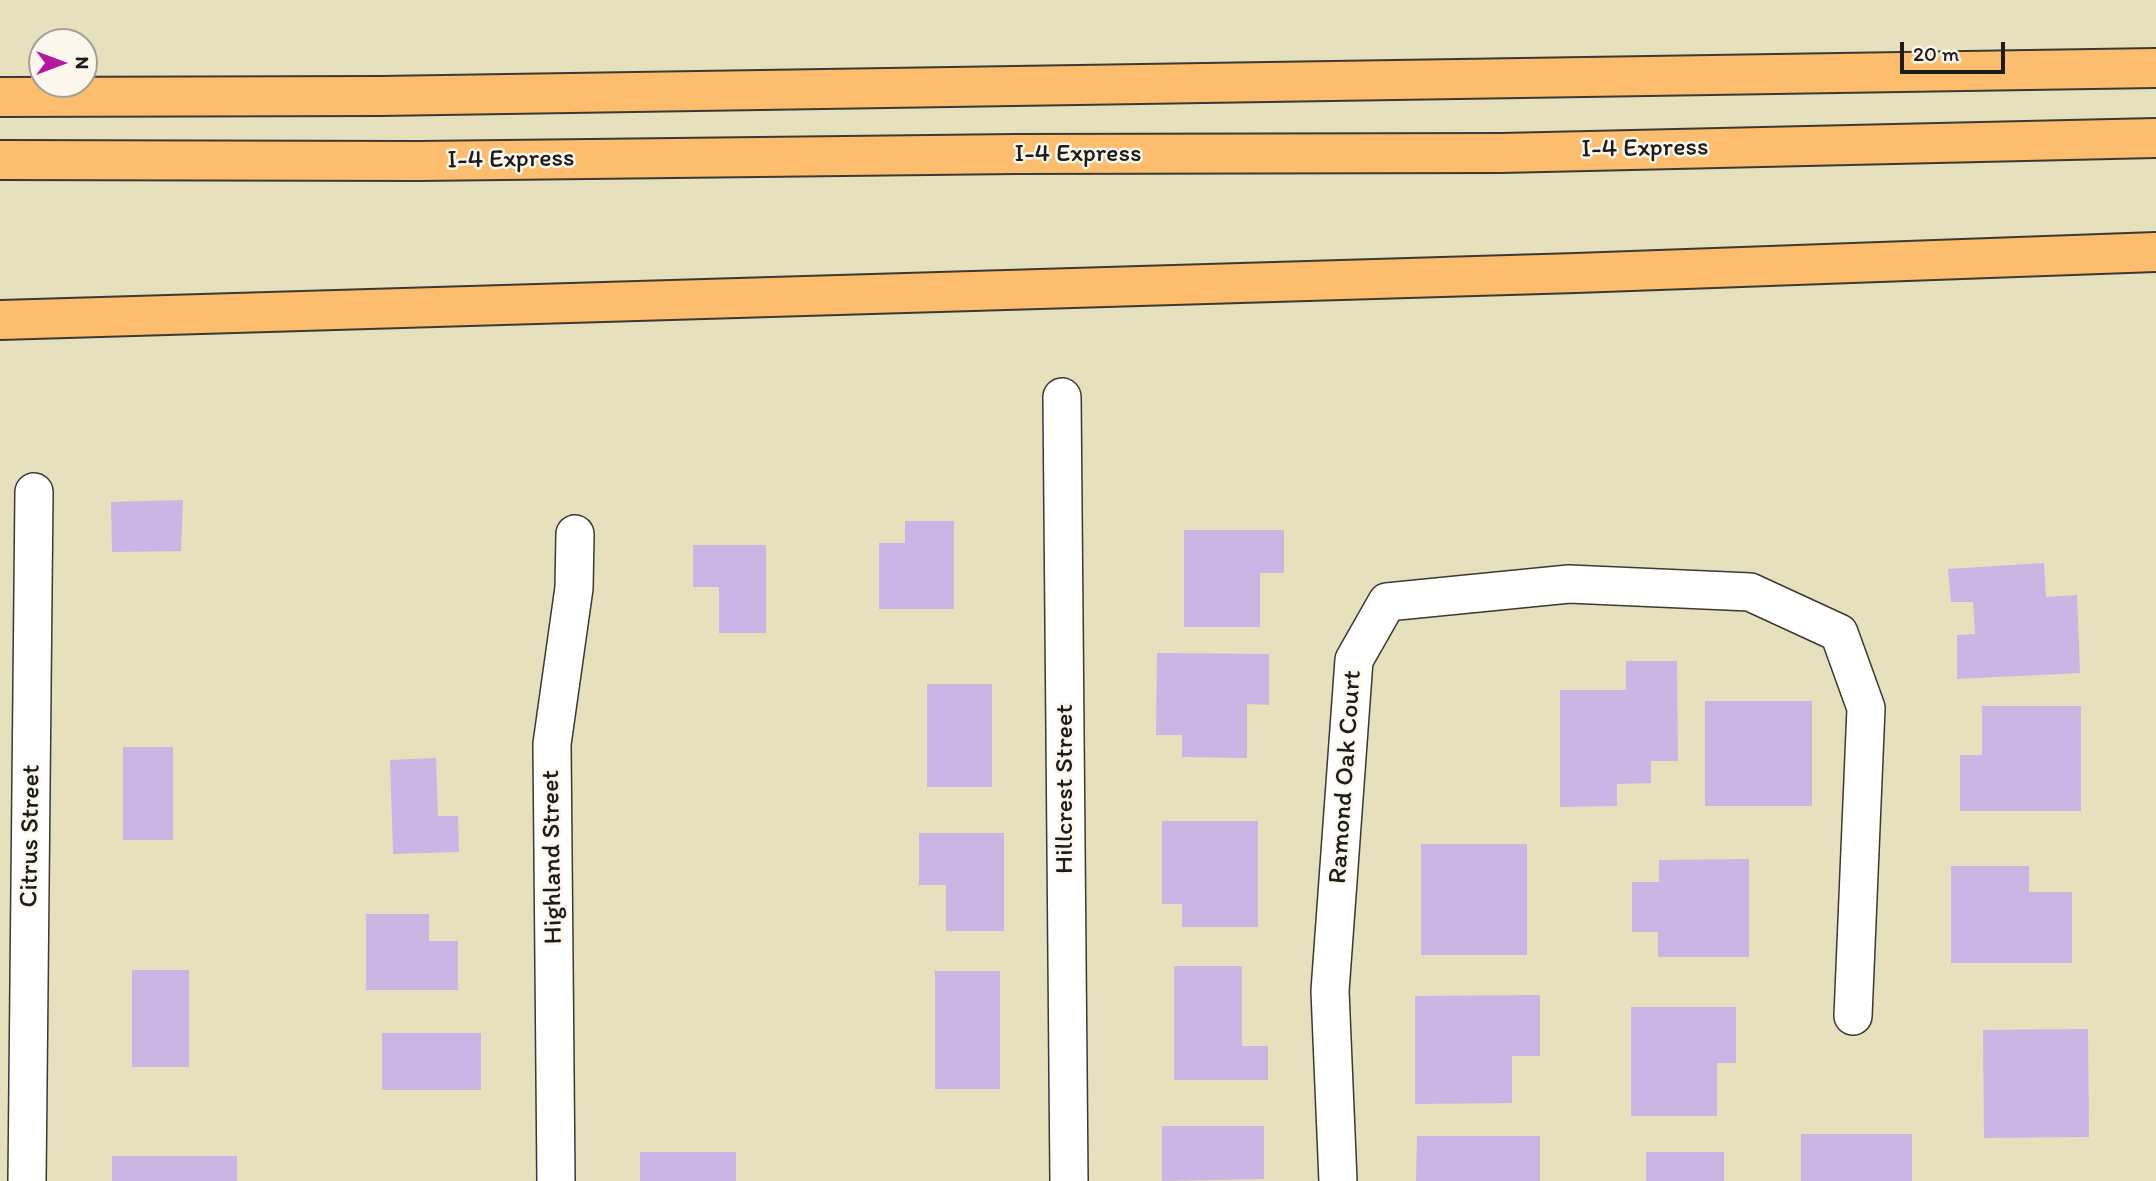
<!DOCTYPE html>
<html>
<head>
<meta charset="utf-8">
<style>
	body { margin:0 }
	#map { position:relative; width:2156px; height:1181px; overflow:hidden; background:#e7e0bc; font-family:Itim,sans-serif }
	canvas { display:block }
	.north { position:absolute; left:28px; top:28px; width:70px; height:70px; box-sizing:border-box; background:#fbf7ec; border:2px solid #a29f99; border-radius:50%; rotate:90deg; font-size:19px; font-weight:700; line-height:28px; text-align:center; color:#1c1c1c }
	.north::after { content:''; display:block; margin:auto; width:24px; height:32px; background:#b5179e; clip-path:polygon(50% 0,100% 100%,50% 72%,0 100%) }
	.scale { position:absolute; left:1900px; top:42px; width:105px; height:32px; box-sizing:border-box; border:4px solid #1c1c1c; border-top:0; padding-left:9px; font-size:21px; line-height:24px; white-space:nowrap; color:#1c1c1c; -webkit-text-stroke:5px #fbf7ec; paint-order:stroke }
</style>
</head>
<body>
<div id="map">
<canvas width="2156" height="1181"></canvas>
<div class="north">N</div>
<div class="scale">20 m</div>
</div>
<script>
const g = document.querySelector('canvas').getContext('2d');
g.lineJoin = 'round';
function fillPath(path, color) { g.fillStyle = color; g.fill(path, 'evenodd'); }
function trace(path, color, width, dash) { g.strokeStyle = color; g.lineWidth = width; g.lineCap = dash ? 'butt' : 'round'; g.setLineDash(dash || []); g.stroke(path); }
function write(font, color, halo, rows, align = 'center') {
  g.font = font + ' Itim,sans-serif'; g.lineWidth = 5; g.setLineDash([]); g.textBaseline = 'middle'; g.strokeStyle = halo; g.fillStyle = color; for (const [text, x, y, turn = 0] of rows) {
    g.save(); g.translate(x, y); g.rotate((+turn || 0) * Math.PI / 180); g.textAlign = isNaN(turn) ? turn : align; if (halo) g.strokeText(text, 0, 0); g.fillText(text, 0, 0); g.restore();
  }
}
fillPath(new Path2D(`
	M 183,500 L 181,551 L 112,552 L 111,502 Z
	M 905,521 L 954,521 L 954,609 L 879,609 L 879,543 L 905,543 Z
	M 1184,530 L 1284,530 L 1284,573 L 1260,573 L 1260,627 L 1184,627 Z
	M 693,545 L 766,545 L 766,633 L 719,633 L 719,587 L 693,587 Z
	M 2044,563 L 2046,597 L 2077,595 L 2080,673 L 1957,679 L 1957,635 L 1975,634 L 1973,602 L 1951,602 L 1948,569 Z
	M 1157,653 L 1269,654 L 1269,705 L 1247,704 L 1247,758 L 1182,757 L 1182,735 L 1156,735 Z
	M 1626,661 L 1677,661 L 1678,761 L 1651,761 L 1651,783 L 1617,784 L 1617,806 L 1560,807 L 1560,690 L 1626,690 Z
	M 927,684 L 992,684 L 992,787 L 927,787 Z
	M 1705,701 L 1812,701 L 1812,806 L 1705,806 Z
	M 1982,706 L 2081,706 L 2081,811 L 1960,811 L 1960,755 L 1982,755 Z
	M 123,747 L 173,747 L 173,840 L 123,840 Z
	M 436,758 L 438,816 L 458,816 L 459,852 L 393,854 L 390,760 Z
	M 1162,821 L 1258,821 L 1258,927 L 1182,927 L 1182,904 L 1162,904 Z
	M 919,833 L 1004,833 L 1004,931 L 946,931 L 946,885 L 919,885 Z
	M 1421,844 L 1527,844 L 1527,955 L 1421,955 Z
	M 1749,859 L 1749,957 L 1658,957 L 1658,932 L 1632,932 L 1632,882 L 1659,882 L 1659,860 Z
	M 1951,866 L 2029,866 L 2029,892 L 2072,892 L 2072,963 L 1951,963 Z
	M 366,914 L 429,914 L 429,941 L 458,941 L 458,990 L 366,990 Z
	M 1174,966 L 1242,966 L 1242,1046 L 1268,1046 L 1268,1080 L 1174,1080 Z
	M 132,970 L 189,970 L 189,1067 L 132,1067 Z
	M 935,971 L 1000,971 L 1000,1089 L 935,1089 Z
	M 1540,995 L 1540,1056 L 1512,1056 L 1512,1103 L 1415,1104 L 1415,996 Z
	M 1631,1007 L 1736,1007 L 1736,1063 L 1717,1063 L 1717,1116 L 1631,1116 Z
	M 2088,1029 L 2089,1137 L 1984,1138 L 1983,1030 Z
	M 382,1033 L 481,1033 L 481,1090 L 382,1090 Z
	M 1162,1126 L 1264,1126 L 1264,1179 L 1162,1181 Z
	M 1801,1134 L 1912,1134 L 1912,1181 L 1801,1181 Z
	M 1417,1136 L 1540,1136 L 1540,1181 L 1416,1181 Z
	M 640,1152 L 736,1152 L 736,1181 L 640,1181 Z
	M 1646,1152 L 1724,1152 L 1724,1181 L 1646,1181 Z
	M 112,1156 L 237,1156 L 237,1181 L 112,1181 Z`), '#c8b6e4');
const street = new Path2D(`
	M 1062,397 L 1069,1181
	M 27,1181 L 34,492
	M 556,1181 L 552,744 L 574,588 L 575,534
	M 1338,1181 L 1330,991 L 1354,660 L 1387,602 L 1569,584 L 1750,592 L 1839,633 L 1866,708 L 1853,1016`);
const highway = new Path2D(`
	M 0,97 L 380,96 L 2156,68
	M 0,160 L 419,161 L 1015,154 L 1501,153 L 2156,138
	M 0,320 L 1576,273 L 2156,252`);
trace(street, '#3a3934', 40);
trace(highway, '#3a3934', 42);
trace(street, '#fff', 37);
trace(highway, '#fcbd6e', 38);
write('26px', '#1c1c1c', '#fbf7ec', [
	["I-4 Express",1645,149,-1],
	["I-4 Express",1078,154],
	["I-4 Express",511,160,-1],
	["Ramond Oak Court",1346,777,-86],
	["Hillcrest Street",1065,789,-90],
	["Citrus Street",31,836,-89],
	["Highland Street",553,857,-91]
]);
</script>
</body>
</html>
